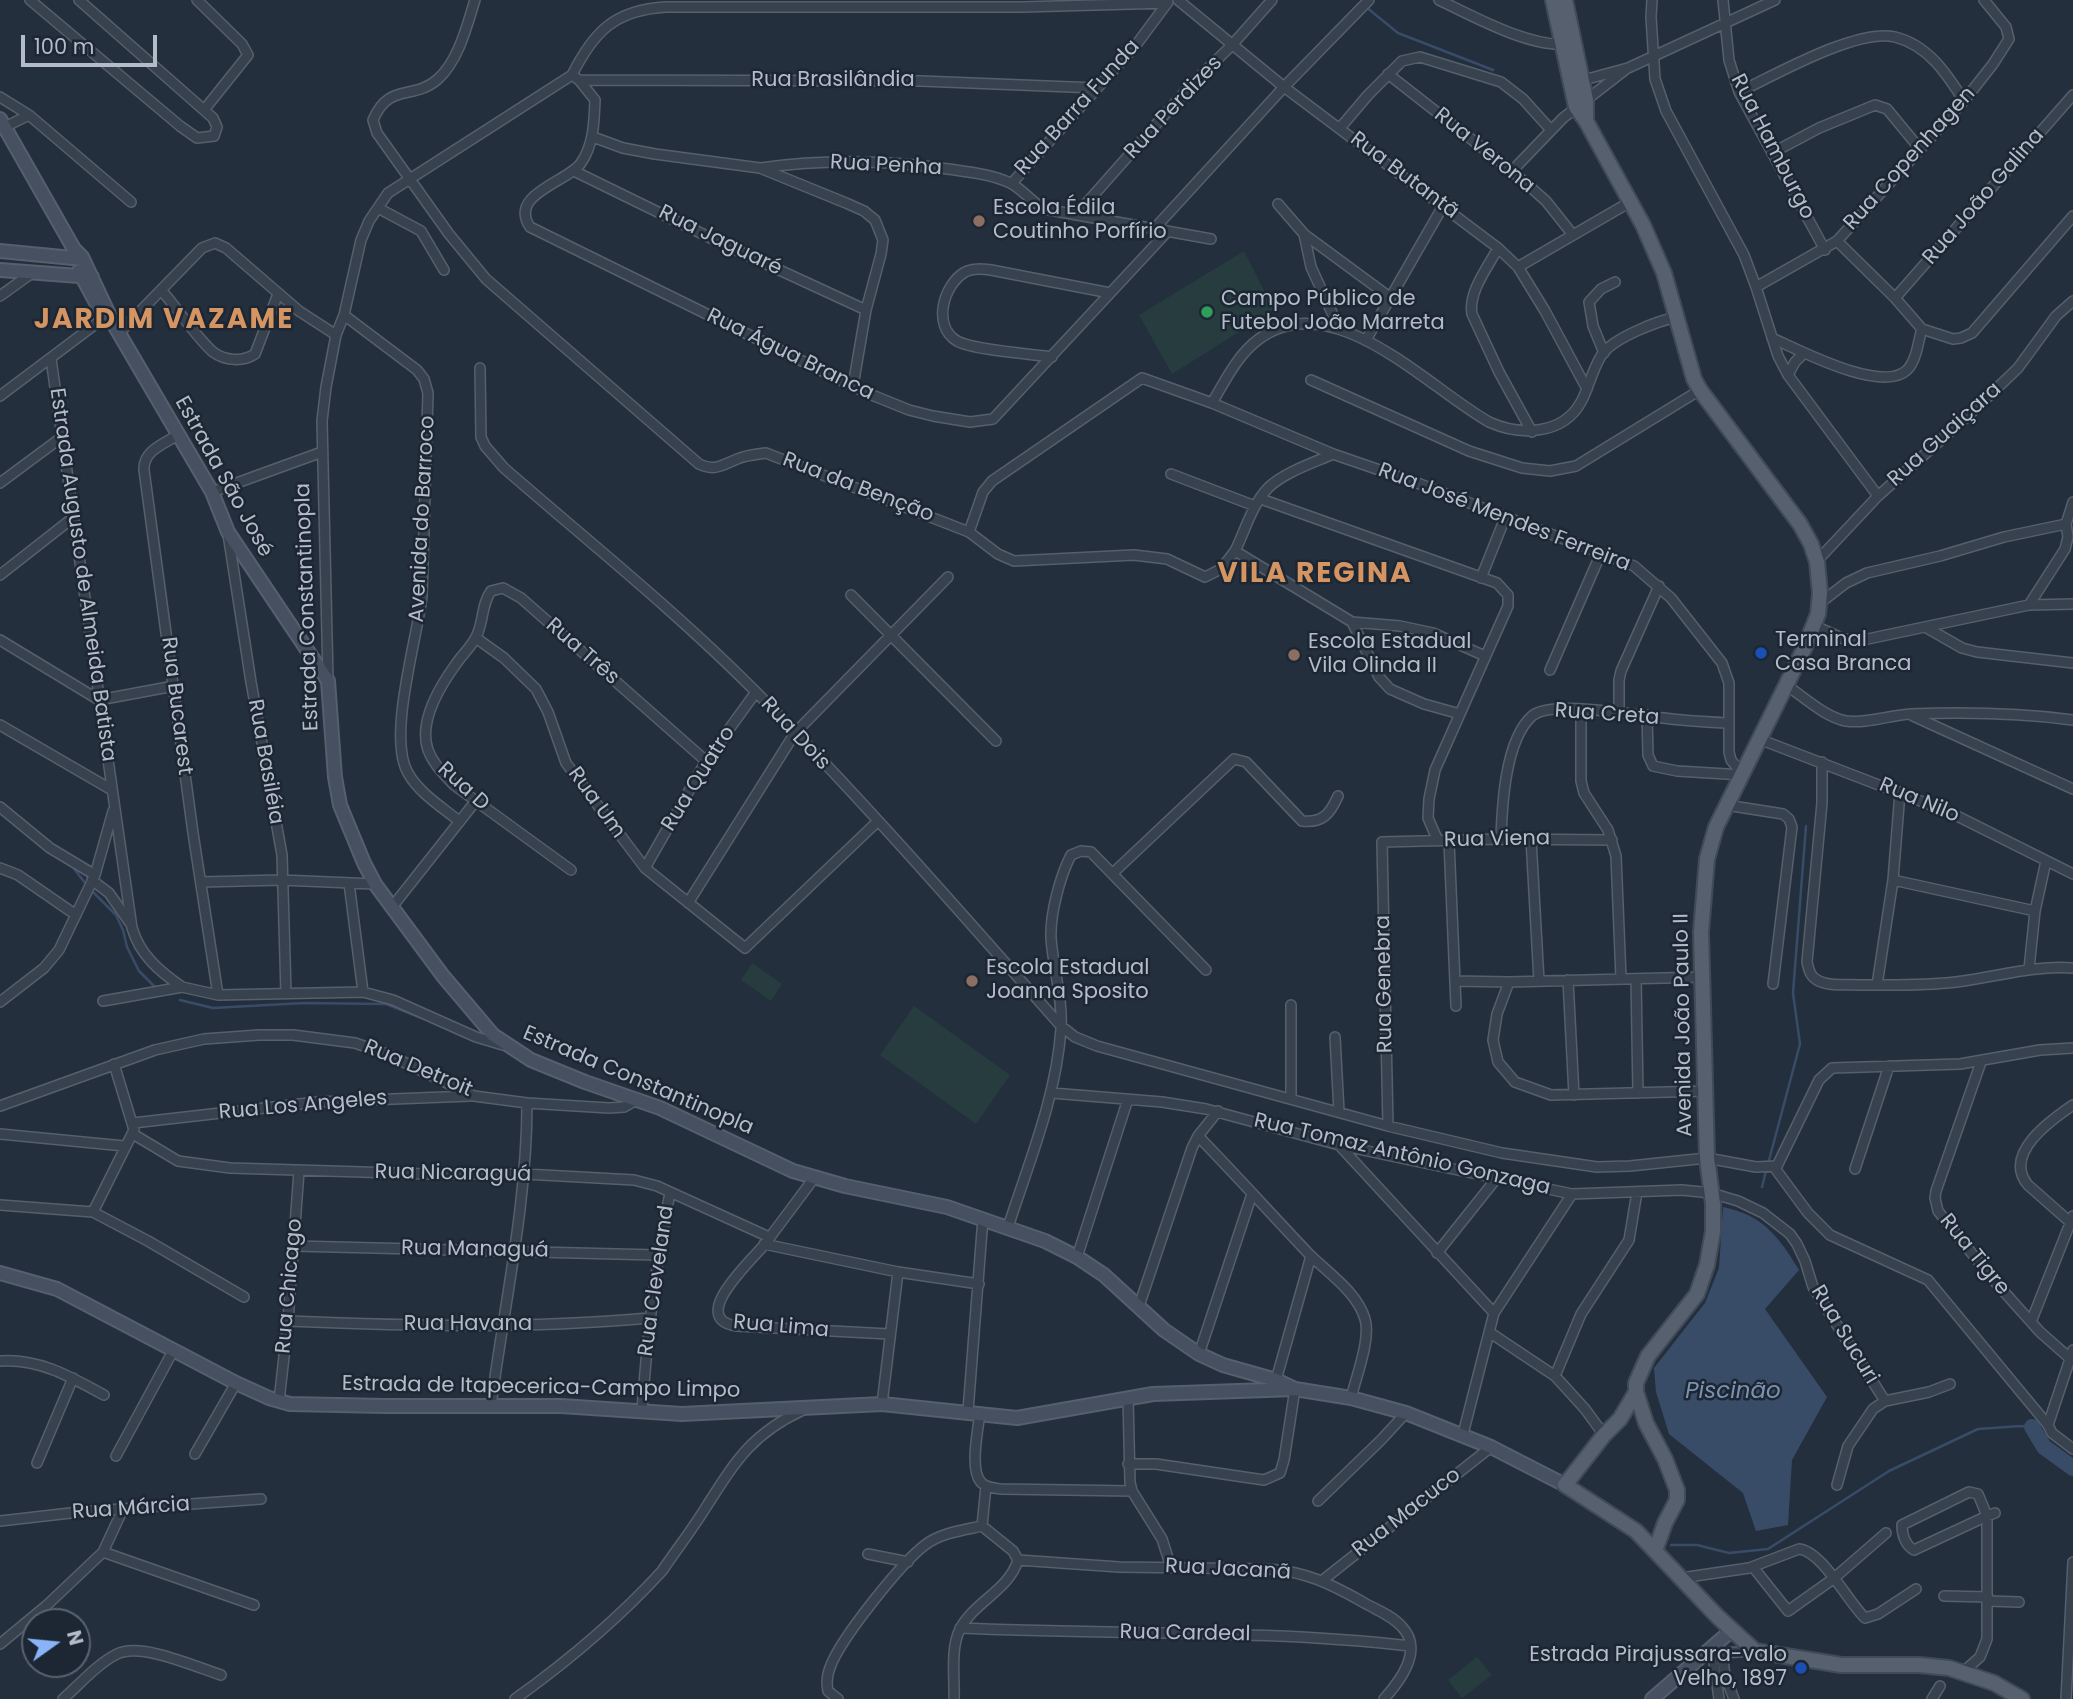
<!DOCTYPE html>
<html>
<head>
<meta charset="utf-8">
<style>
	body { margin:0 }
	#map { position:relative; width:2073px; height:1699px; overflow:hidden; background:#242f3e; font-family:Poppins,sans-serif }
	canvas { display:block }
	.north { position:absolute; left:21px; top:1608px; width:70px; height:70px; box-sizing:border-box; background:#1d2633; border:2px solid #59626f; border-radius:50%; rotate:75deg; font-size:19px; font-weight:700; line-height:28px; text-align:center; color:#b4bcc9 }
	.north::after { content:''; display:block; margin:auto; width:24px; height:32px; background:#8ab4f8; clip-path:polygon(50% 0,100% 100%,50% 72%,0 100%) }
	.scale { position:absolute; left:21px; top:35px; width:136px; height:32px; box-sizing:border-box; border:4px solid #b4bcc9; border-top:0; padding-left:9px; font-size:21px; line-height:24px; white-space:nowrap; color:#b4bcc9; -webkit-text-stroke:5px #1d2633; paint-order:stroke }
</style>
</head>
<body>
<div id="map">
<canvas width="2073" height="1699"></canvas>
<div class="north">N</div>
<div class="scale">100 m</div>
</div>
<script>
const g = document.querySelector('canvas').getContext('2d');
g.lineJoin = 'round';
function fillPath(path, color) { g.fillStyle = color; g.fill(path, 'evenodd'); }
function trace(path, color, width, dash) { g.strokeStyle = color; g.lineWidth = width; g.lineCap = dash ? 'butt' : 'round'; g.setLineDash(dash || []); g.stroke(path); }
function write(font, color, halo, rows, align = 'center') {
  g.font = font + ' Poppins,sans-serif'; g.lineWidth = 5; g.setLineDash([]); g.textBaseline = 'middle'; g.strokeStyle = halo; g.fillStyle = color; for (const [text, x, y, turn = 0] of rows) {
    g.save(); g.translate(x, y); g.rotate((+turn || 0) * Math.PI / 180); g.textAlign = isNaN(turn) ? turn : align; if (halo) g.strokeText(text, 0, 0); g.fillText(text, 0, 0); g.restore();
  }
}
fillPath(new Path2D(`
	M 1244,251 L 1274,310 L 1172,374 L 1139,315 Z
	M 752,963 L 782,984 L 771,1001 L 741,980 Z
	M 914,1006 L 1010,1075 L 976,1124 L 880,1055 Z
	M 1477,1657 L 1492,1675 L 1462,1698 L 1448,1680 Z`), '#263c3f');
fillPath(new Path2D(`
	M 1723,1207 C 1763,1215 1779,1237 1799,1270 L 1765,1309 L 1827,1397 L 1792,1460 L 1788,1525 L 1756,1531 L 1743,1493 L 1669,1434 L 1656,1392 L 1654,1368 L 1705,1303 L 1719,1268 Z`), '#394c67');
trace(new Path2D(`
	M 1366,7 L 1398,33 L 1493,70
	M 71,865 L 86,884
	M 90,889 L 116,915 L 123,930 L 127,947 L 139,971 L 155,987
	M 180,1000 L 213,1008 L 304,1003 L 386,1004 L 432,1022
	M 1768,1164 L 1800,1044 L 1793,993 L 1806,826
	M 1762,1187 L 1766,1171
	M 1671,1545 L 1697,1545 L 1729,1553 L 1768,1549 L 1889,1471 L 1978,1429 L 2021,1426 L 2032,1427`), '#394c67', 2.5);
trace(new Path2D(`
	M 2032,1427 L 2044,1447 L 2073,1468`), '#394c67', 16);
const street = new Path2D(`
	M 30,0 L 180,126 L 197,138 L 214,136 L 217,127 L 213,118 L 79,0
	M 197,0 L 242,44 L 248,55 L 204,110
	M 475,0 C 467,25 459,60 438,79 C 413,101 389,82 373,120 L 377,133 L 449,234 L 486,279 L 699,464 C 717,473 726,462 743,457 C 750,455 758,454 766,453 L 969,532 L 998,554 L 1014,561 L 1134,555 L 1167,559 L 1205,577 L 1221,569 L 1235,551
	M 1178,0 L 1284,87 L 1498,248 L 1518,267 L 1545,311 L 1587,389
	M 1439,0 C 1473,16 1528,47 1566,44
	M 1652,0 L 1651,17 L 1655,79 L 1666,111 L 1744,255 L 1756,287 L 1778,356 L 1788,375 L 1878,496
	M 1723,0 L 1729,60 L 1739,92 L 1825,250
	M 1388,74 L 1512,171 L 1546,201 L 1573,235
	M 576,78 L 579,80 L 921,81 L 1096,88
	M 579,80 L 595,100 C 594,122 594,144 581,163 C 568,182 508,194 530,227 L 867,393 L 909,410 L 933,416 L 970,422 L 993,419 L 1168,231
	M 1580,81 L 1628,68 L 1775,0
	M 1739,92 C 1775,75 1857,28 1895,37 C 1928,45 1947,74 1964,101
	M 0,97 L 29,115 L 131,202
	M 5,127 L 29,115
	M 1340,128 L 1368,95 L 1402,61 L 1420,57 L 1501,82 L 1523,99 L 1551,130
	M 593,137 L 623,148 L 655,154 L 760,168 L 846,203 L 864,211 L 875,220 L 883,240 L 881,254 L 866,310 L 853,386
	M 1772,153 L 1819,128 L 1875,105 L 1887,109 L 1920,149
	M 761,168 C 824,159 885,160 948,169 C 968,172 992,174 1010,183 C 1021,188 1032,202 1044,209 L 1211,239
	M 574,171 L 723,244 L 866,310
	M 1512,171 L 1563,118 L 1625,70
	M 1012,183 L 1136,45 L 1168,2
	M 1278,204 L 1304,234 L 1391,298
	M 378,208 L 421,231 L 444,270
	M 1076,215 L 1191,85 L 1232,45 L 1272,0
	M 1155,228 L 1284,87 L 1369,0
	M 1304,234 L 1311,267 L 1339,328
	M 1837,241 L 1895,298 L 1922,329 L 1953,339 L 1961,338 L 1972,333 L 2073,216
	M 1498,248 C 1488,267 1468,292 1472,314 L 1499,372 L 1532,432
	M 1518,267 L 1630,202
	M 1756,287 L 1837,241 L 1964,101 L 1993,64 L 2009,39 L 2006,27 L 1984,0
	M 162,291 C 177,308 197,338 213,352 C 225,361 243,362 255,354 L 278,294
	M 0,296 L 32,273
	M 1895,298 L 2073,95
	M 344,315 L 417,370 L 424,379 L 428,393 L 422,596 C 417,640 387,737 408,773 C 419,793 442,807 459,821
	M 119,333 L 202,248 L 215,243 L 226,248 L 299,311 L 336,335
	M 1772,338 C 1799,350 1882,394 1907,370 C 1917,360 1918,341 1922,329
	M 1366,340 L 1443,206
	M 1604,353 L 1593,326 L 1589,302 L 1601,289 L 1615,282
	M 1052,357 C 1030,354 973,350 957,341 C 932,326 943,285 965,272 C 973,268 982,269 991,270 L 1110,293
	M 51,359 L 132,928 C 140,955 159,971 182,987
	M 480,368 L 481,437 L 485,446 L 504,468 C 589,542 678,613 757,693 C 863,800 962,914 1061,1026 L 1075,1037 L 1097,1046 L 1388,1126 L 1502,1153 L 1597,1167 L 1630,1166 L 1707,1158 L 1756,1167 L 1777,1166 L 1819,1080 L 1832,1068 L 1960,1064 L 2040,1050 L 2073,1048
	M 1788,375 L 1795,362 L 1804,353
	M 1311,380 L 1469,451 L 1522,468 L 1550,471 L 1576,466 L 1700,390
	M 0,396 L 109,314
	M 1212,403 C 1225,381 1238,354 1259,339 C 1333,285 1427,387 1489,422 C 1520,436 1563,435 1581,402 C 1589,388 1594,363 1604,352 C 1617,337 1657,321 1677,317
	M 178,435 C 163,444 143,451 144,470 L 193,833 L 218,995
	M 1333,454 C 1313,463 1285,472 1269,487 C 1252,504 1245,531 1235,551 L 1352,622 L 1379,677 L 1390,689 L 1424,704 L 1460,714
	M 1171,474 L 1255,506
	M 0,483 L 62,437
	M 212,492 L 322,452
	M 1261,499 L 1497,583 L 1508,595 L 1508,606 L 1435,770 L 1429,799 L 1428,818 L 1438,841
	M 969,532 L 983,492 L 992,481 L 1142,378 L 1212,403 L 1333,454 L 1420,484 L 1634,566 L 1671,598 L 1722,663 L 1729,683 L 1729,752 L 1731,760 L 1743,775
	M 228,534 L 251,682 L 282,855 L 286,993
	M 1816,562 L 1878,496 L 1970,414 L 2018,368 L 2056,316 L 2073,301
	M 0,575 L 74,517
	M 1481,578 L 1505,518
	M 851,595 L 996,741
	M 1820,603 L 1846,583 L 1867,573 L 1940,556 L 2004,537 L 2066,524
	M 2029,605 L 2065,549 L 2068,537 L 2066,524 L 2073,502
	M 1352,622 L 1400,626 L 1433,633 L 1485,656
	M 1813,625 L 1844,639 L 1863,640 L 2029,605 L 2073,604
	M 1927,628 L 1962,648 L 1977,652 L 2073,663
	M 476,638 L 504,658 L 536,689 L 548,712 L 566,763 L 645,868 L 745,948 L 877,822
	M 0,640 L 99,700 L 174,686
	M 1550,670 L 1601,553
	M 328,679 L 322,421 L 326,387 L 336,335 L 344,315 L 361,240 L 369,221 L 388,193 L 572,75 C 594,31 615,10 666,7 L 1023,7 L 1167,3
	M 1786,685 C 1804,697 1825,717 1846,721 C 1867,724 1890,715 1911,714 C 1965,712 2019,713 2073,720
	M 1581,710 L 1581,781 L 1584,793 L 1608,830 L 1616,856 L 1621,978
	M 1619,711 L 1619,680 L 1621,671 L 1659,586
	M 1647,715 L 1648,755 L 1653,766 L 1677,771 L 1743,775
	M 1913,716 L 2073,789
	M 0,725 L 112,790
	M 1759,739 L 1949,812 L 2073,874
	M 1822,762 L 1822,803 L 1807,962 C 1809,970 1810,976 1817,980 C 1829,987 1847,984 1860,985 C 1892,985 1924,986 1956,982 C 1996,977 2033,965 2073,968
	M 1726,805 L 1783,814 L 1789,819 L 1792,827 L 1773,984
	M 0,807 L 50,848 L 95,875
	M 1501,839 C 1502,806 1505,740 1532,716 C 1552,699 1637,716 1664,718 C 1685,721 1707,722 1728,723
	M 1531,839 L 1539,981
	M 1449,841 L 1456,1006
	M 0,868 L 18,875 L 76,915
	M 645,868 L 706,761 L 756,692
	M 571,870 L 454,785 C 444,774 433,764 428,750 C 418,721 440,686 456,664 C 462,655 471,647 476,637 C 484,622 481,605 491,591 L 503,588 L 521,598 L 706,761
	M 1113,873 L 1234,759 L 1246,762 L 1302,821 C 1323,823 1330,814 1338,796
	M 92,880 L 109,893 L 130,923
	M 1893,880 L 2035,911
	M 201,882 L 281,880 L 375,884
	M 349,883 L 363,992
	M 688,903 L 795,733 L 948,577
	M 392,907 L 475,802
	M 2029,969 L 2035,911 L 2046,861
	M 1636,979 L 1638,1093
	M 1568,980 L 1574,1095
	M 1455,981 L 1509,982 L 1702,977
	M 1509,982 L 1497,1014 L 1493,1040 L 1498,1062 L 1515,1082 L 1551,1095 L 1707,1091
	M 1877,985 L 1893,880 L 1900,792
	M 103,1001 L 182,987 L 218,995 L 363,992 L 393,1000 L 476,1037 L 503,1045
	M 0,1002 L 44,968 L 59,950 L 95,875 L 113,811
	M 1335,1037 L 1339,1112
	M 1981,1062 L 1936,1191 L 1935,1198 L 1938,1211 L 1989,1275 L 2040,1332 L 2073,1361
	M 1052,1093 L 1162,1102 L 1206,1109 L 1339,1145 L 1572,1194 L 1682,1190 L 1711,1193 L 1738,1201 L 1763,1213 L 1790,1234 L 1797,1244 L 1805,1261 L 1813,1287 L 1885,1401
	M 1291,1098 L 1291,1005
	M 0,1106 L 155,1050 L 204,1039 L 259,1035 L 293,1035 L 355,1043 L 387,1054 L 474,1096 L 527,1103 L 609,1108 L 624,1107 L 638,1099
	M 133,1123 L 317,1102 L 470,1096
	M 1388,1126 L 1382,842 L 1501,839 L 1612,840
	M 0,1134 L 124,1146
	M 133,1134 L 178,1161 L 230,1168 L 428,1174 L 525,1174 L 634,1180 L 657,1186 L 769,1237
	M 1198,1136 C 1236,1175 1272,1215 1309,1254 C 1328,1273 1357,1292 1365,1319 C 1371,1339 1356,1377 1351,1398
	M 1339,1145 L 1494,1313
	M 1774,1167 L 1808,1213 L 1830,1235 L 1928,1280 L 2048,1425
	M 1855,1169 L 1889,1066
	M 814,1178 C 798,1200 781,1222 765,1244 C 753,1259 686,1319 737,1326 L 889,1334
	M 0,1205 L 93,1212 L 148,1241 L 244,1297
	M 93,1212 L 134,1130 L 114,1064
	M 2070,1222 L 2028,1185 C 2002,1154 2051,1120 2073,1105
	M 1008,1227 C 1029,1162 1056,1098 1061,1029 C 1063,999 1053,968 1051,938 C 1050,914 1060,876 1071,855 L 1081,851 L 1091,852 L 1206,970
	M 764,1244 L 898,1272 L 979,1284
	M 294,1246 L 657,1255
	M 1437,1253 L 1496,1179
	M 1077,1257 L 1128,1099
	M 1139,1306 L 1192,1148 L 1198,1136 L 1218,1111
	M 288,1321 C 409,1326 528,1329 649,1318
	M 2031,1322 L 2073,1216
	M 1489,1332 L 1555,1376 L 1585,1409 L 1604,1435
	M 2073,1350 L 2048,1425 L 2052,1433 L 2073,1449
	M 1199,1354 L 1252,1194
	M 0,1361 C 39,1358 71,1377 104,1395
	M 1555,1376 L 1581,1314 L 1629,1240 L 1637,1192
	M 1276,1380 L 1311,1256
	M 1128,1398 L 1130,1482 L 1132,1491 L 1162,1539 L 1171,1567
	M 279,1401 L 288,1321 L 299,1171
	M 882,1404 L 898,1272
	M 491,1406 C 504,1305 527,1205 527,1103
	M 642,1411 C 647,1336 655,1267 670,1193
	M 968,1411 L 983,1218
	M 980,1413 C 978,1429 970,1468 980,1481 C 985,1488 994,1488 1001,1489 L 1132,1491
	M 1463,1434 L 1494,1313 L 1572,1194
	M 195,1454 L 236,1383
	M 116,1456 L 173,1351
	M 37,1463 L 73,1378
	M 1128,1464 L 1156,1464 L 1264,1480 L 1280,1473 L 1284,1460 L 1295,1389
	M 1837,1485 L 1848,1446 L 1873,1409 L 1885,1401 L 1929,1392 L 1950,1384
	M 1318,1501 L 1381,1440 L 1406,1413
	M 0,1521 L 79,1512 L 261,1499
	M 982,1526 L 986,1486
	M 103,1552 L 254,1605
	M 868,1554 L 908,1562
	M 1018,1560 L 1119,1567 L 1269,1569 C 1306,1572 1329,1583 1361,1601 C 1374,1609 1392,1615 1402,1627 C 1424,1650 1400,1681 1384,1699
	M 1753,1567 L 1788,1611 L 1833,1579 L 1886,1533
	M 1681,1578 L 1749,1568 L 1799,1549 C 1822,1551 1848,1602 1865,1618 L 1878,1614 L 1916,1589
	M 1323,1580 L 1491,1447
	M 1944,1596 L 1988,1597
	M 1988,1601 L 2019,1602
	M 960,1628 C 1110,1635 1261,1629 1410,1646
	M 0,1644 L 46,1606 L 103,1552 L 123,1509
	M 1722,1653 L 1725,1675 L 1734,1699
	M 1963,1672 L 1980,1657 L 1987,1639 L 1987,1516 L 1978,1494 L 1969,1492 L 1902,1525 C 1902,1534 1905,1545 1914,1550 L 1987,1516 L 1995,1513
	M 63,1699 C 80,1684 97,1664 117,1654 C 141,1642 196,1667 221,1675
	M 515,1699 C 568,1661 618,1619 662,1571 C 677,1549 694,1527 708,1504 C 736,1460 753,1433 803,1410
	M 838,1699 L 828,1691 C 826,1682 827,1674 831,1665 C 842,1637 901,1563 925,1545 C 940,1533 964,1530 982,1526 L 1013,1551 L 1018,1560
	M 954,1699 C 955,1678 950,1649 960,1629 C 974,1602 1009,1590 1018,1560
	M 1719,1699 L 1712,1649 L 1722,1653 L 1755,1651
	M 1932,1699 L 1940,1686
	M 2066,1699 L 2073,1562`);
const secondary = new Path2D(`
	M 0,119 L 74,249 L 82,257 L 113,323 L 212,492 L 228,532 L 328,681 L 335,777 L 340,805 L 364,863 L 375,884 L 443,976 L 493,1035 L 531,1060 L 585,1082 L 660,1108 L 793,1171 L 845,1186 L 947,1207 L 1045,1241 L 1077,1257 L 1104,1275 L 1164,1330 L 1199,1354 L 1223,1365 L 1276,1380 L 1295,1389
	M 0,251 L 83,259
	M 0,270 L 92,277
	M 79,271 L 102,314
	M 0,1273 L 57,1289 L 236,1383 L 269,1398 L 290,1404 L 384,1406 L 561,1406 L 682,1414 L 882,1404 L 1017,1418 L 1153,1394 L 1295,1389 L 1351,1398 L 1406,1413 L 1491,1447 L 1565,1485
	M 1652,1699 L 1732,1630`);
const primary = new Path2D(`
	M 1553,0 L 1576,107 L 1586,121 L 1643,225 L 1664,273 L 1694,379 L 1700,390 L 1800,524 L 1811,544 L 1817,562 L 1820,593 L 1818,614 L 1804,649 L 1716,827 L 1707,859 L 1701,932 L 1707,1158 L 1713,1204 L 1713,1231 L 1707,1265 L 1697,1294 L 1648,1356 L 1636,1383 L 1636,1392 L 1646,1423 L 1665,1459 L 1677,1490 L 1677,1500 L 1665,1523 L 1655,1551
	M 1565,0 L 1586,100 L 1586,121
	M 1636,1392 L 1620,1419 L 1604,1435 L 1565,1485 L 1636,1531 L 1718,1617 L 1755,1651 L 1841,1665 L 1919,1665 L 1949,1668 L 1994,1683 L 2022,1699`);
trace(street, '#565f6c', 12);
trace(secondary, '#565f6c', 16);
trace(primary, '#414a57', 18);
trace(street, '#38414e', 9);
trace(secondary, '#465061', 12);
trace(primary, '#56606e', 14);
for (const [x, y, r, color] of [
	[979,221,7,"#8d6e63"],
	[1207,312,7,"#2e9e5b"],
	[1761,653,7,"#1a4fb4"],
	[1294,655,7,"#8d6e63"],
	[972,981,7,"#8d6e63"],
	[1801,1668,7,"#1a4fb4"]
]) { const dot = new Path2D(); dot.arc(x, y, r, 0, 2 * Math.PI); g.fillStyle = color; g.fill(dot); trace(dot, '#1d2633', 2.5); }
write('21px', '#b4bcc9', '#1d2633', [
	["Rua Brasilândia",833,81],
	["Rua Barra Funda",1078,108,-48],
	["Rua Perdizes",1174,108,-47],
	["Rua Hamburgo",1772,147,63],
	["Rua Verona",1484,151,39],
	["Rua Copenhagen",1910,159,-48],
	["Rua Penha",886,166,3],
	["Rua Butantã",1404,176,37],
	["Rua João Galina",1984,197,-49],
	["Rua Jaguaré",720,241,26],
	["Rua Água Branca",790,355,26],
	["Rua Guaiçara",1945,435,-42],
	["Estrada São José",223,477,61],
	["Rua da Benção",858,488,21],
	["Rua José Mendes Ferreira",1504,518,21],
	["Avenida do Barroco",423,519,-87],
	["Estrada Augusto de Almeida Batista",82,575,82],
	["Estrada Constantinopla",308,607,-92],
	["Rua Três",582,652,41],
	["Rua Bucarest",176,706,83],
	["Rua Creta",1607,715,4],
	["Rua Dois",795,734,47],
	["Rua Basiléia",265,762,80],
	["Rua Quatro",699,779,-58],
	["Rua D",463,787,42],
	["Rua Nilo",1919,801,23],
	["Rua Um",596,803,54],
	["Rua Viena",1497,840,-1],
	["Rua Genebra",1385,984,-91],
	["Avenida João Paulo II",1684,1025,-91],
	["Rua Detroit",418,1069,23],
	["Estrada Constantinopla",638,1081,23],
	["Rua Los Angeles",303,1106,-5],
	["Rua Tomaz Antônio Gonzaga",1402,1155,13],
	["Rua Nicaraguá",453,1174,1],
	["Rua Managuá",475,1250,1],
	["Rua Tigre",1974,1255,51],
	["Rua Cleveland",657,1281,-82],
	["Rua Chicago",290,1286,-85],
	["Rua Havana",468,1325],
	["Rua Lima",781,1327,5],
	["Rua Sucuri",1844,1335,59],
	["Estrada de Itapecerica-Campo Limpo",541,1388,1],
	["Rua Márcia",131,1509,-4],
	["Rua Macuco",1407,1513,-38],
	["Rua Jacanã",1228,1570,3],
	["Rua Cardeal",1185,1634,1]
]);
write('21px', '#b4bcc9', '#1d2633', [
	["Escola Édila",993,209],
	["Coutinho Porfírio",993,233],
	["Campo Público de",1221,300],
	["Futebol João Marreta",1221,324],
	["Terminal",1775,641],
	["Casa Branca",1775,665],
	["Escola Estadual",1308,643],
	["Vila Olinda II",1308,667],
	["Escola Estadual",986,969],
	["Joanna Sposito",986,993],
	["Estrada Pirajussara-valo",1787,1656,"right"],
	["Velho, 1897",1787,1680,"right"]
], 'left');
write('italic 23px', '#7c92b1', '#1d2633', [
	["Piscinão",1733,1392]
]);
g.letterSpacing = '2px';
write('bold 28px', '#d59563', '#1d2633', [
	["JARDIM VAZAME",164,321],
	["VILA REGINA",1315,575]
]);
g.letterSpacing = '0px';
</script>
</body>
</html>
